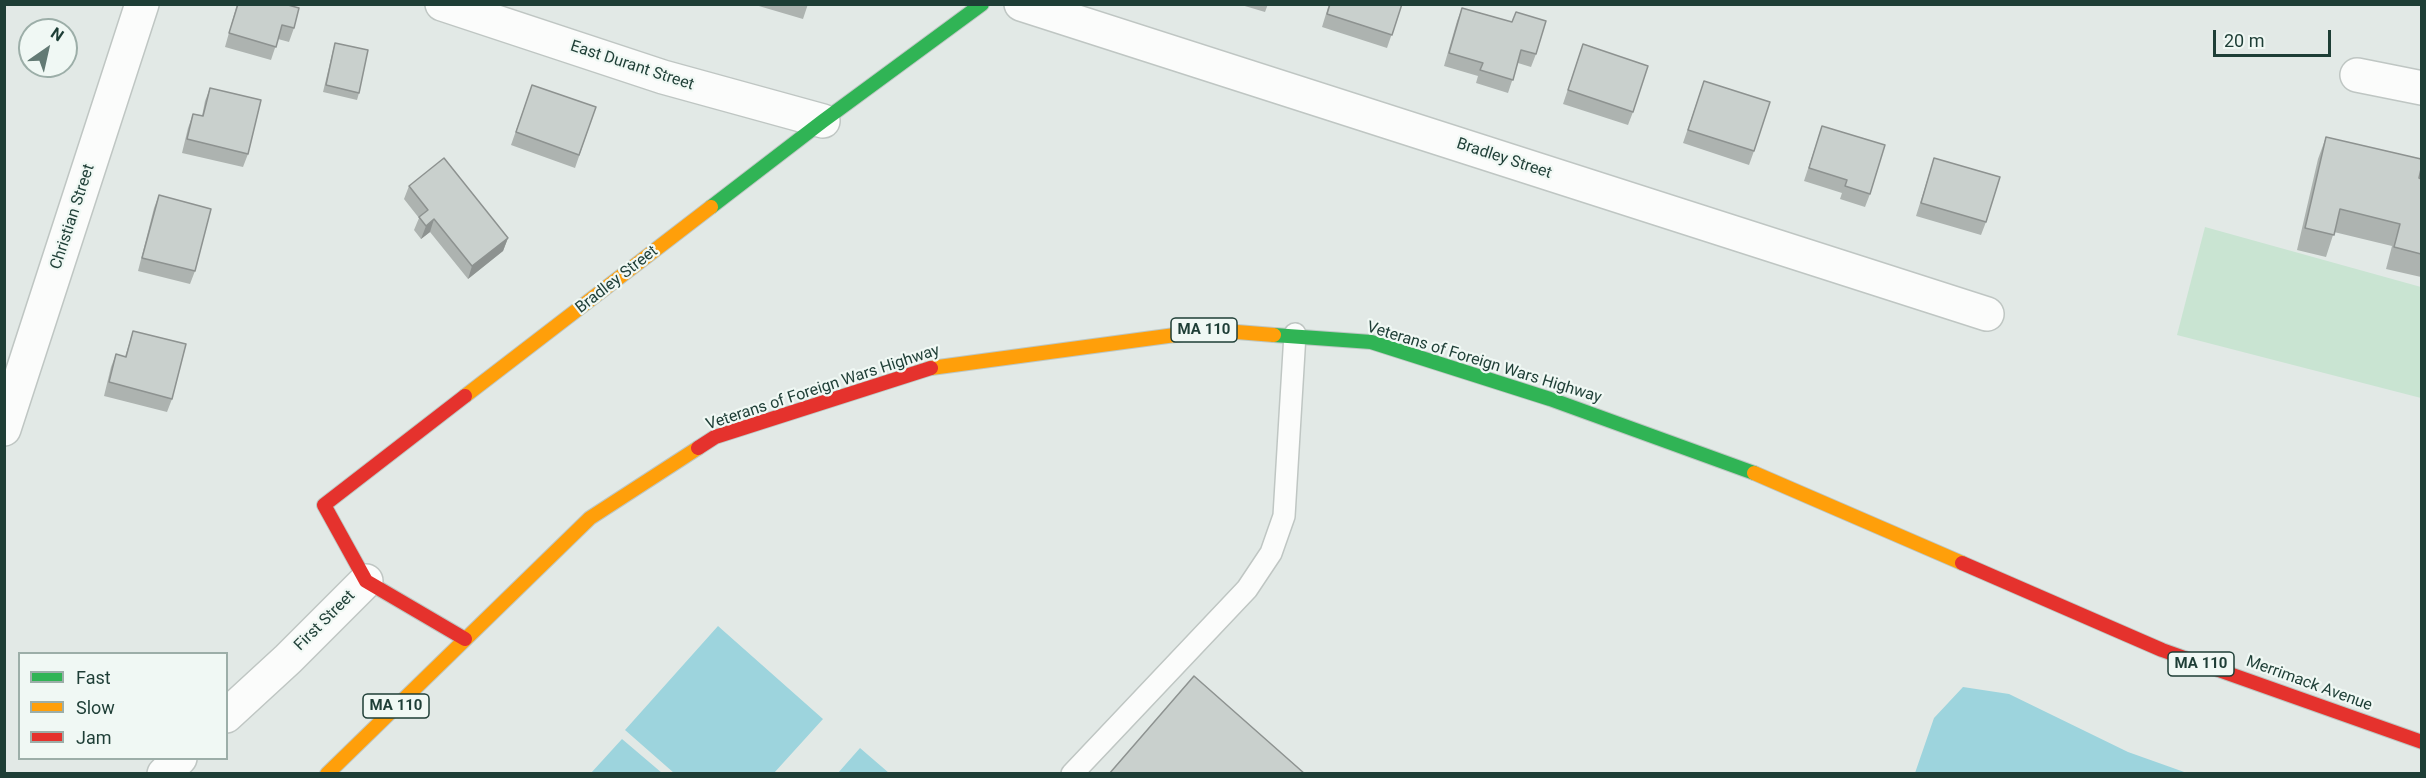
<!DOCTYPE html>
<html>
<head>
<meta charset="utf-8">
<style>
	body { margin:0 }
	#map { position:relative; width:2426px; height:778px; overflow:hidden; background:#e2e9e6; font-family:Roboto,sans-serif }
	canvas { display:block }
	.frame { position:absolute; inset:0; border:6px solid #1e3e36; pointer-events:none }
	.legend { position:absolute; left:18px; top:652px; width:210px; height:108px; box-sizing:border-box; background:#f0f8f4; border:2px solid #9caea8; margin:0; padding:8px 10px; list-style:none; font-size:18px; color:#1e3e36 }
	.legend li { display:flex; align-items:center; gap:12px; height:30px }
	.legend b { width:30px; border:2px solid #9caea8 }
	.north { position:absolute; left:18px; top:18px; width:60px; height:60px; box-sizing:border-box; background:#f0f8f4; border:2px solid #9caea8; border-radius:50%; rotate:34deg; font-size:16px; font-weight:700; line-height:24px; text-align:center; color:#1e3e36 }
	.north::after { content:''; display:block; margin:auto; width:21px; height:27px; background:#637a74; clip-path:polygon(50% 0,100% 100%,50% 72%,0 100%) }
	.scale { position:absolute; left:2213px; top:30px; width:118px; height:27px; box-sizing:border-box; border:3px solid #1e3e36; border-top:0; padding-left:8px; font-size:18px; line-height:21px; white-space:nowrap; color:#1e3e36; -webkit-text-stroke:4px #f0f8f4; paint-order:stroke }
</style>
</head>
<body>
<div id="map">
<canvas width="2426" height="778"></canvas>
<div class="frame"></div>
<ul class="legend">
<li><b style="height:8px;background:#30b455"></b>Fast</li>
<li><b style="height:8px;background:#ff9f0a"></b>Slow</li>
<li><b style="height:8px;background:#e5322d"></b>Jam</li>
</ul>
<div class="north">N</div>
<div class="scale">20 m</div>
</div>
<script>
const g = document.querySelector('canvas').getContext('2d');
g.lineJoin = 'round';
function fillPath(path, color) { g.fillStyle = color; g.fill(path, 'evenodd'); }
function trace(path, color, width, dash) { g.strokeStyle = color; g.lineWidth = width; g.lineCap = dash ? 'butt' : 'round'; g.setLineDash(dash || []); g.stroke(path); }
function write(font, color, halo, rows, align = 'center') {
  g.font = font + ' Roboto,sans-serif'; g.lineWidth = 4.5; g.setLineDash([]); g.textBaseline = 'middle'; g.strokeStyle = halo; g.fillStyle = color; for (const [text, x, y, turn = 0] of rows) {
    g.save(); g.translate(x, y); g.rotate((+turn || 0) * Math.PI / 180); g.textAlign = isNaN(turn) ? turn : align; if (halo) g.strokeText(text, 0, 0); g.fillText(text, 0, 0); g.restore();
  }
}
fillPath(new Path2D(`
	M 2205,227 L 2421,287 L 2421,398 L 2177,335 Z`), '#c9e4d2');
fillPath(new Path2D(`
	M 718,626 L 823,719 L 774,773 L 674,773 L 625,730 Z
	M 1963,687 L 2009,694 L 2128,752 L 2187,773 L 1915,773 L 1934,718 Z
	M 622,739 L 662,773 L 591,773 Z
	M 860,748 L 889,773 L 838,773 Z`), '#9dd4dd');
const lane = new Path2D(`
	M 1072,774 L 1247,589 L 1271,553 L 1284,516 L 1295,334`);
const street = new Path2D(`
	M 442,4 L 663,77 L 823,121
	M 1021,4 L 1987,314
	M 2357,75 L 2422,88
	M 4,429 L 142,4
	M 226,716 L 288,659 L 366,581
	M 164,774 L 180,758`);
const fast = new Path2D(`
	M 711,207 L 823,121 L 982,4
	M 1274,335 L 1371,342 L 1550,399 L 1754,473`);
const slow = new Path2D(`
	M 931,368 L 1212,330 L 1274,335
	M 465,396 L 711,207
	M 1754,473 L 1962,563
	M 327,774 L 590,518 L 698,448`);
const jam = new Path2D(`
	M 698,448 L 715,437 L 931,368
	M 1962,563 L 2162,650 L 2422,742
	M 465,639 L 366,581 L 324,505 L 465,396`);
trace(lane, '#bfc6c3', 24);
trace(street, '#bfc6c3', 36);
trace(fast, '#bdc7c3', 16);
trace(slow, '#bdc7c3', 16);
trace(jam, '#bdc7c3', 16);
trace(lane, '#fbfcfb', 21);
trace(street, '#fbfcfb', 33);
trace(fast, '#30b455', 14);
trace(slow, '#ff9f0a', 14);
trace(jam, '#e5322d', 14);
fillPath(new Path2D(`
	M 237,4 L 288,4 L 294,28 L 289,42 L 278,39 L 271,60 L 225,47 Z
	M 752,4 L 808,4 L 803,19 Z
	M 1238,4 L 1268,4 L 1265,12 Z
	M 1329,4 L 1402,4 L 1387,48 L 1322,27 Z
	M 1462,8 L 1512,22 L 1516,12 L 1536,54 L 1531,67 L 1518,63 L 1508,93 L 1476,83 L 1478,76 L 1444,66 L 1457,21 Z
	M 335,43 L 359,93 L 357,100 L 323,92 L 333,50 Z
	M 1583,44 L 1633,112 L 1628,125 L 1563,104 Z
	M 1704,81 L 1754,151 L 1749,165 L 1683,143 Z
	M 532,85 L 596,107 L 575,168 L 511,145 Z
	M 210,88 L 248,154 L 243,167 L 182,153 L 188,128 L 193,114 L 202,116 L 205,101 Z
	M 1822,126 L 1870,194 L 1865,207 L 1840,199 L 1842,193 L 1804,181 Z
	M 2326,137 L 2421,179 L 2421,277 L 2386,269 L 2392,246 L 2334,232 L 2326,257 L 2297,250 L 2318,159 Z
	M 1934,158 L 1986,222 L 1981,235 L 1916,216 Z
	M 409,186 L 508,238 L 503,251 L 468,279 L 430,232 L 421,239 L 414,230 L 419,218 L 404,199 Z
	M 159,195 L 195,271 L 190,284 L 138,271 L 154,208 Z
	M 133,331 L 172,399 L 167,412 L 104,396 L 111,367 L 116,354 L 125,357 Z`), '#adb3b0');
fillPath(new Path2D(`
	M 434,219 L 430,232 L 421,239 L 426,226 Z
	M 508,238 L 503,251 L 468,279 L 472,266 Z`), '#8d9290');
const building = new Path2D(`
	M 238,4 L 288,4 L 288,5 L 299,8 L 294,28 L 282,25 L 276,47 L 229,33 Z
	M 1330,4 L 1402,4 L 1392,35 L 1327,14 Z
	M 1462,8 L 1512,22 L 1516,12 L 1546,21 L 1536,54 L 1521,50 L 1513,80 L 1480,70 L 1483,63 L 1449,53 Z
	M 335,43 L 368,50 L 359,93 L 326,85 Z
	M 1583,44 L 1648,66 L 1633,112 L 1568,90 Z
	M 1704,81 L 1770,102 L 1754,151 L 1688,130 Z
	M 532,85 L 596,107 L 579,155 L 516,132 Z
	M 210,88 L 261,100 L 248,154 L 187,139 L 193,114 L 203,116 Z
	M 1822,126 L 1885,145 L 1870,194 L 1845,186 L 1847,180 L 1809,168 Z
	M 2326,137 L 2421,159 L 2421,169 L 2419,178 L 2421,179 L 2421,254 L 2394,247 L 2400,224 L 2340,209 L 2334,235 L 2305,228 Z
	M 444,158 L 508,238 L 472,266 L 434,219 L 426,226 L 419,217 L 428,210 L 409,186 Z
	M 1934,158 L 2000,177 L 1986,222 L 1921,203 Z
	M 159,195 L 211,209 L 195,271 L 142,258 Z
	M 133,331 L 186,344 L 172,399 L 109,382 L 116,354 L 126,357 Z
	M 1194,676 L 1305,774 L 1109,774 Z`);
fillPath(building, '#c9d0cd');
trace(building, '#8d9290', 1.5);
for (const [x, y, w] of [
	[1204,330,66],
	[2201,664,66],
	[396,706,66]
]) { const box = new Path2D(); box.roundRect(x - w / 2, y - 12, w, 24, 4.5); g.fillStyle = '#f0f8f4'; g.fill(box); trace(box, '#1e3e36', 1.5); }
write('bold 15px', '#1e3e36', null, [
	["MA 110",1204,330],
	["MA 110",2201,664],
	["MA 110",396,706]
]);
write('16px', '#1e3e36', '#f0f8f4', [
	["East Durant Street",632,66,18],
	["Bradley Street",1504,159,18],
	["Christian Street",73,217,-72],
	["Bradley Street",617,280,-38],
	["Veterans of Foreign Wars Highway",1484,363,17],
	["Veterans of Foreign Wars Highway",823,388,-18],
	["First Street",325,621,-45],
	["Merrimack Avenue",2309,684,20]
]);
</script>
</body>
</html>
